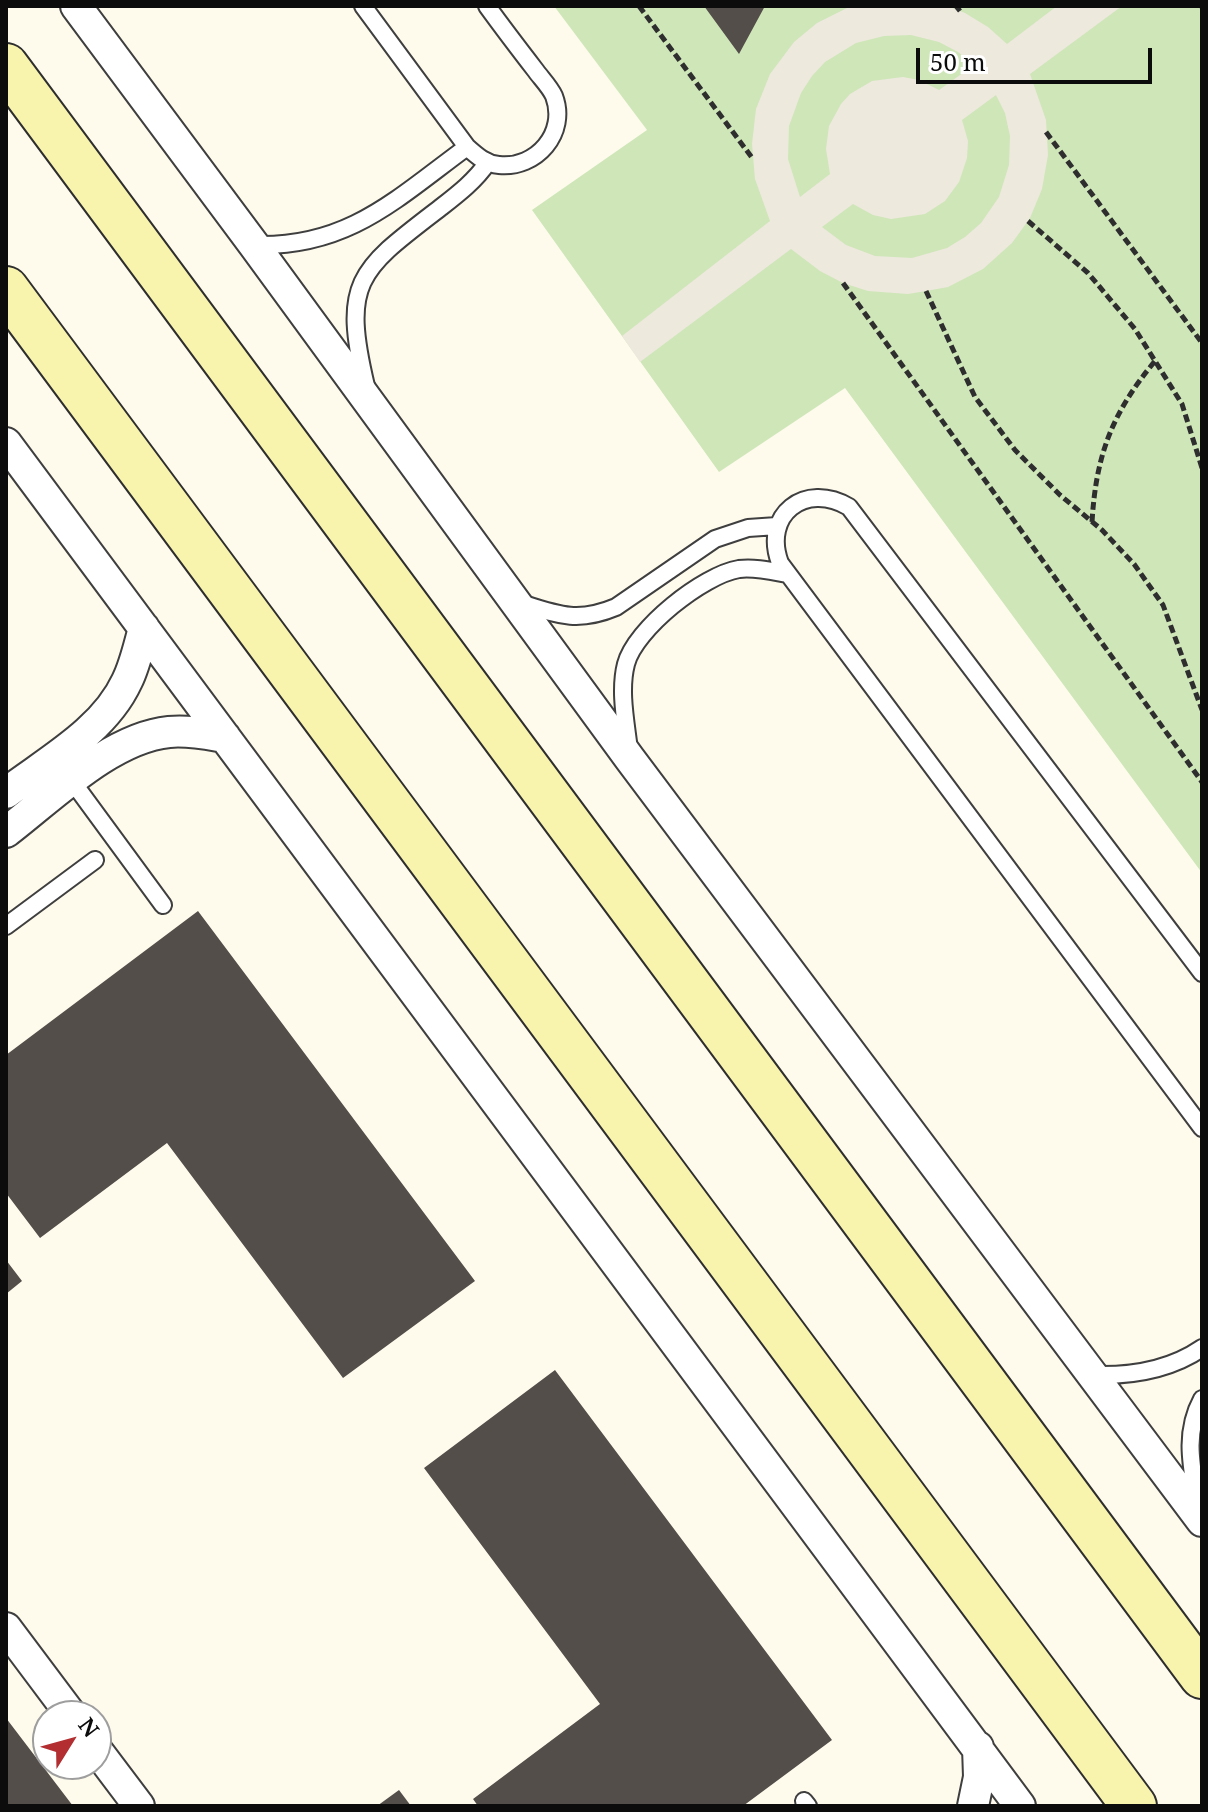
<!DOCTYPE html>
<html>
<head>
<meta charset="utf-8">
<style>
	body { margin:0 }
	#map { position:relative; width:1208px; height:1812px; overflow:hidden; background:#fefbed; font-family:"Noto Serif",serif }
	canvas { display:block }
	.frame { position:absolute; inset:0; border:8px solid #0c0c0c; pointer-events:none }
	.north { position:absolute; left:32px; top:1700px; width:80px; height:80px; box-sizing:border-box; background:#fff; border:2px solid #9e9e9e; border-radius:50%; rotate:53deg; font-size:22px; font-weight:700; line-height:32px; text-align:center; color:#0c0c0c }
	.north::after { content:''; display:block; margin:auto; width:28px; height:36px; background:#b22e30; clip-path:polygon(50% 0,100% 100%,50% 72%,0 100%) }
	.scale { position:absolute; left:916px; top:48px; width:236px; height:36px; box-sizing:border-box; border:4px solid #0c0c0c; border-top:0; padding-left:10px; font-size:24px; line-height:28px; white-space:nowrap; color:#0c0c0c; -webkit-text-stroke:6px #fff; paint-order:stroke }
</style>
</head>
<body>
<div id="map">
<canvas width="1208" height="1812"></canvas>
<div class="frame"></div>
<div class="north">N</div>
<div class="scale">50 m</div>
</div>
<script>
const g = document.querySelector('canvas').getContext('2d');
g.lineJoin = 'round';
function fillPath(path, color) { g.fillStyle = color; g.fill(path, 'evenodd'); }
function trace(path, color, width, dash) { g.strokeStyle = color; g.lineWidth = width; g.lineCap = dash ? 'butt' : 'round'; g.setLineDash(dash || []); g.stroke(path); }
fillPath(new Path2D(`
	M 554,6 L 1202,6 L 1202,873 L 845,388 L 719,472 L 532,210 L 647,130 Z`), '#cfe6b9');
fillPath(new Path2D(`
	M 851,6 L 947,6 L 965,13 L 988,27 L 1007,44 L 1057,6 L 1122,6 L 1030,74 L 1046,120 L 1048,155 L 1042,189 L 1030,218 L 1012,243 L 983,269 L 948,287 L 926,291 L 908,294 L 868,291 L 843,283 L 820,271 L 791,249 L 640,362 L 622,336 L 770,221 L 755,179 L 752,144 L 756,109 L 770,74 L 794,42 L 817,23 ZM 911,35 L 939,42 L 958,52 L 974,65 L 939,90 L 919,80 L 903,77 L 872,81 L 850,94 L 841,104 L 829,126 L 826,149 L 830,174 L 800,197 L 788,159 L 789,126 L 801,93 L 812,76 L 825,62 L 856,43 L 884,36 ZM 996,95 L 1005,113 L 1010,136 L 1009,165 L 999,197 L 981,223 L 965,237 L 947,248 L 912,258 L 875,256 L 846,245 L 822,227 L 853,204 L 873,215 L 891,219 L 925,214 L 945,201 L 959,182 L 967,158 L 968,141 L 962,120 Z`), '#ede9dd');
fillPath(new Path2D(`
	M 704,6 L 765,6 L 739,54 Z
	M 198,911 L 475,1281 L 343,1378 L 167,1143 L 40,1238 L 6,1193 L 6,1055 Z
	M 6,1260 L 22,1281 L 6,1294 Z
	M 555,1370 L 832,1740 L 743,1806 L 478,1806 L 473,1799 L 600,1704 L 424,1468 Z
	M 6,1718 L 73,1806 L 6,1806 Z
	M 399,1790 L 411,1806 L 377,1806 Z`), '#544e4a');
const lane = new Path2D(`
	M 363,6 L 467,147 C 477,156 486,164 499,165 C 536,169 568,133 554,96 C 550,87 541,78 536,71 C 519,49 503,28 487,6
	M 254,245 C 348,248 396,199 467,147
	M 366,386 C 341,281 359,270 440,208 C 458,194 475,181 488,162
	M 521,603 C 558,615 578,623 616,607 L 715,539 L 748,528 L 777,526
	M 629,750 C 626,723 619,691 626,664 C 635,629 703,575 739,569 C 755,567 771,571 787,574
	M 72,781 L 163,905
	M 6,926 L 95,860
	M 1202,973 L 849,507 C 805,481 762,515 780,563 L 1202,1128
	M 1094,1375 C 1132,1376 1170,1370 1202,1348
	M 1198,1506 C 1192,1468 1183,1434 1202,1399
	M 804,1801 L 808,1806`);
const street = new Path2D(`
	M 76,6 L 254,245 L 630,759 L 1202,1521
	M 6,443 L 1020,1806
	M 6,793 C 48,761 104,731 127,681 C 135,665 139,646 144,628
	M 6,832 C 52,797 110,738 169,732 C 188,730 207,734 225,737
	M 6,1628 L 72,1716
	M 96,1749 L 139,1806
	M 973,1806 L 979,1777 L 978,1747`);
const secondary = new Path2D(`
	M 6,66 L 1202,1676
	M 6,289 L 1134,1806`);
trace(lane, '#3f3f3f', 20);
trace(street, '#3f3f3f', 34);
trace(secondary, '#2e2e2e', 48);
trace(new Path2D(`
	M 639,6 L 753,159
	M 956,6 L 960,11
	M 1201,6 L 1202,7
	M 1046,132 L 1202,343
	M 1028,221 L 1088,273 L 1135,329 L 1182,404 L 1202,468
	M 843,283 L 1202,782
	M 926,291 L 975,397 L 1015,450 L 1060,495 L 1102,530 L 1134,564 L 1163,605 L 1202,710
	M 1092,522 C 1096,455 1112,413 1155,361`), '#2e2e2e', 5, [8, 4]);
trace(lane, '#fff', 16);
trace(street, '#fff', 30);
trace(secondary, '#f9f4ad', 44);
</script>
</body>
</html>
